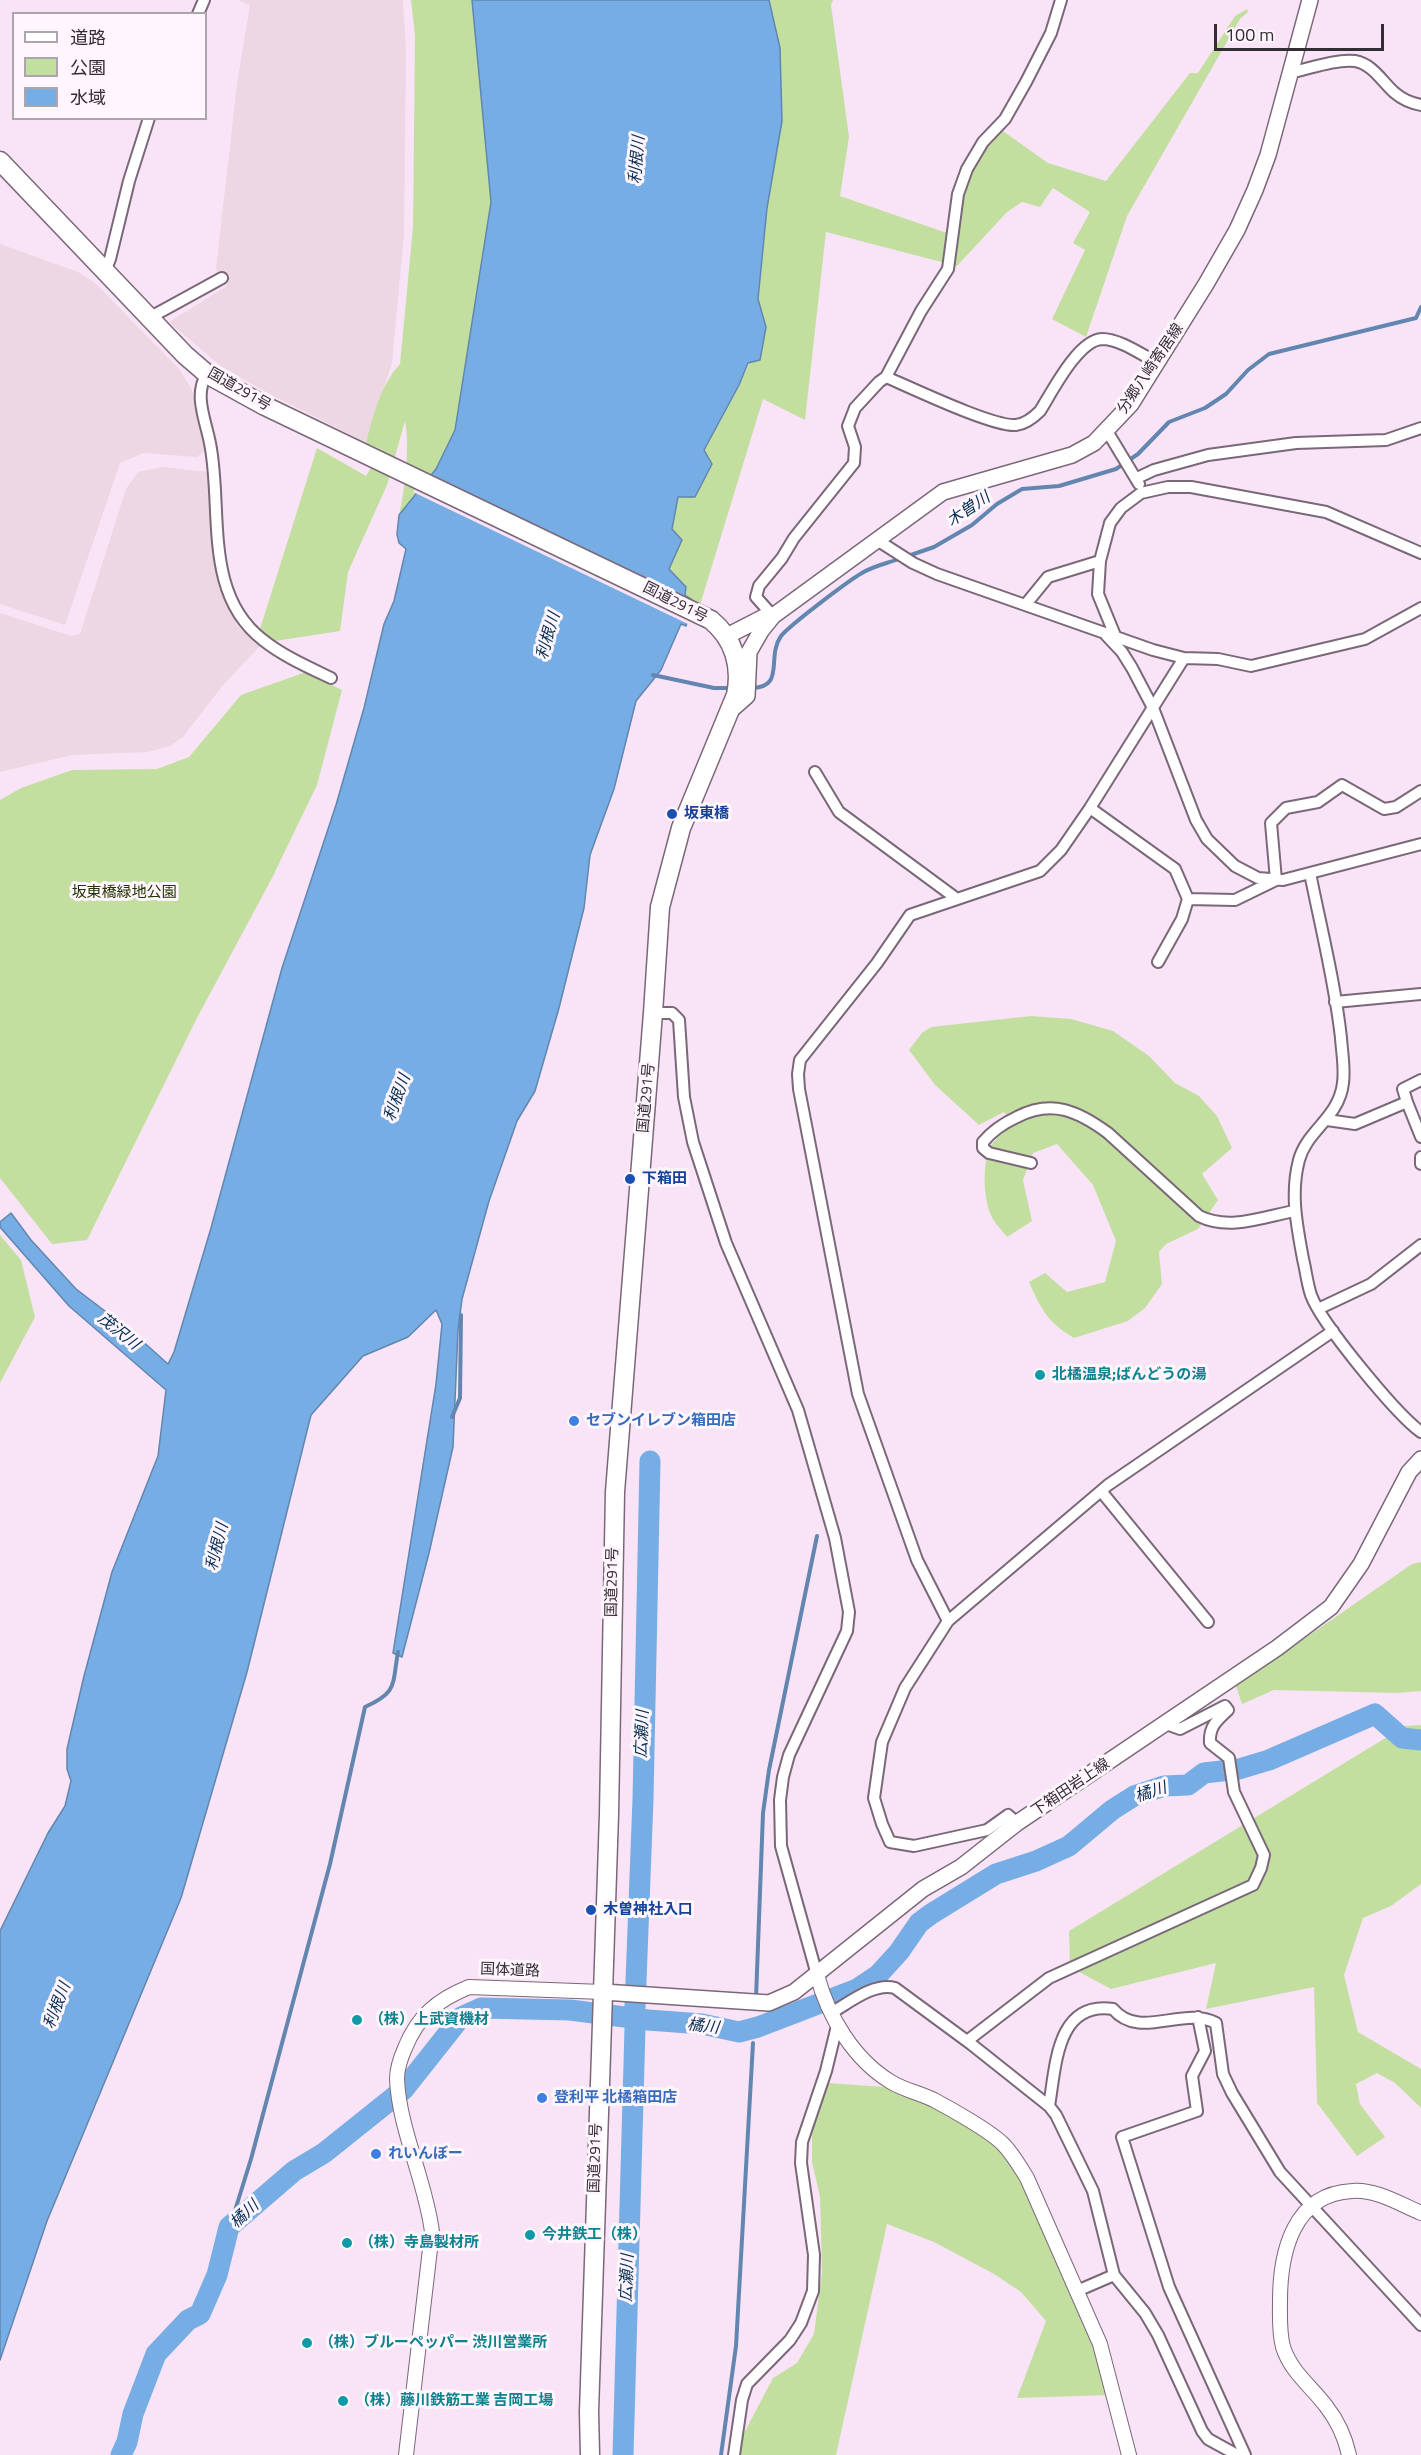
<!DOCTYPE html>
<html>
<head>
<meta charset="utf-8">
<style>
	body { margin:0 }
	#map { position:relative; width:1421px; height:2455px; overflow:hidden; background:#f9e4f7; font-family:"Titillium Web","Noto Sans JP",sans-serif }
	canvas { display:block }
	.legend { position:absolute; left:12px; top:12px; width:195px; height:108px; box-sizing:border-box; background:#fef5fd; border:2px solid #ada5ac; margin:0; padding:8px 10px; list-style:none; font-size:18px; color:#332c33 }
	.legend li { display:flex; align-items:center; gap:12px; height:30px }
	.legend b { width:30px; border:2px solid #ada5ac }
	.scale { position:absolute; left:1214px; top:24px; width:170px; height:27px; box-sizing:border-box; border:3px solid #332c33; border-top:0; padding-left:8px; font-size:18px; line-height:21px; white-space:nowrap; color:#332c33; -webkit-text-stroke:4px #fef5fd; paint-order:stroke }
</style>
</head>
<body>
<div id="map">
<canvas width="1421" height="2455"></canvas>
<ul class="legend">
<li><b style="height:8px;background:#fff"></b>道路</li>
<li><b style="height:16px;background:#c3dfa0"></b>公園</li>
<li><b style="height:16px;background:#76ade4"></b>水域</li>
</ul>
<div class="scale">100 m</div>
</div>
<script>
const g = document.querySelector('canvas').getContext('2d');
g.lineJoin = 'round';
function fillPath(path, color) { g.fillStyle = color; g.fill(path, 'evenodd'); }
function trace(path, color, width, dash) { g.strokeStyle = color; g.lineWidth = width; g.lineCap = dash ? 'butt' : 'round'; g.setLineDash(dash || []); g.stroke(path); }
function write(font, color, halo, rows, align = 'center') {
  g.font = font + ' "Titillium Web","Noto Sans JP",sans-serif'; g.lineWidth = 6; g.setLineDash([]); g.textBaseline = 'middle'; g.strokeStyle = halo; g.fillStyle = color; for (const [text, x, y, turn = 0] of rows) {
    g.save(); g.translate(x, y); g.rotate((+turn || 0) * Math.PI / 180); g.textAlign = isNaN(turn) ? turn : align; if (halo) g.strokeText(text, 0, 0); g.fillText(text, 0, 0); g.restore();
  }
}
fillPath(new Path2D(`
	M 238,0 L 403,0 L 406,51 L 404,235 L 392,363 L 366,443 L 266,392 L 222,367 L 169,322 L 227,286 L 216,269 L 237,84 L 250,5 Z
	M 0,244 L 78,272 L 95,283 L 179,369 L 192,390 L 205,443 L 205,450 L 197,457 L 143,453 L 120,463 L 65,625 L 0,604 Z
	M 162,467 L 209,472 L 214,559 L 219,587 L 235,617 L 237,626 L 260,646 L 223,685 L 183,737 L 170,746 L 147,752 L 72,755 L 0,772 L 0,613 L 71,636 L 80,634 L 126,489 L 138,472 Z`), '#ecd7e3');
fillPath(new Path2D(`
	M 411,0 L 472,0 L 491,202 L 455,430 L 436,469 L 399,515 C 405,489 410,446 405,421 L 387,485 L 348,572 L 340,631 L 275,641 L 260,629 L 317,448 L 366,476 L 381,450 L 366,443 C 373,416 381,384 400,364 L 413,227 L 415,36 Z
	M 769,0 L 833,0 L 831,5 L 849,137 L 840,196 L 944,232 L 956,233 L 964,194 L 981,151 L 1000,129 L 1048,163 L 1106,181 L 1190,73 L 1198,73 L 1235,16 L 1247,9 L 1248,12 L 1240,19 L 1127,216 L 1086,337 L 1052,319 L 1085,250 L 1073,243 L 1090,212 L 1053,188 L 1040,207 L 1022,202 L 1007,212 L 957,266 L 826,232 L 805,420 L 763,399 L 700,605 L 685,595 L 669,569 L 682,540 L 672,529 L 678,497 L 739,385 L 766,328 L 758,299 L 767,208 L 782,121 L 780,48 Z
	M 306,672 L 342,690 L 317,785 L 272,878 L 197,1018 L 87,1240 L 52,1244 L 0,1178 L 0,800 L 21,788 L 72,770 L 157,769 L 189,757 L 241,695 Z
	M 1031,1016 L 1071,1019 L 1113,1031 L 1149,1056 L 1175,1083 L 1199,1096 L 1217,1116 L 1232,1148 L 1202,1174 L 1218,1200 L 1198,1229 L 1166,1244 L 1159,1252 L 1162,1284 L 1145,1308 L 1128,1321 L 1074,1338 C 1047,1322 1041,1309 1029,1282 L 1045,1273 L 1067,1292 L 1105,1282 L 1116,1241 L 1093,1185 L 1057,1144 L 1033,1153 L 1023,1180 L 1032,1221 L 1007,1237 C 1002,1230 994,1223 991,1215 C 983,1197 982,1163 991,1146 C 997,1136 1007,1130 1015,1123 L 1004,1112 L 979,1125 L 935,1085 L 909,1050 L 922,1033 L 931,1027 Z
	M 0,1235 L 21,1260 L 35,1317 L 0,1383 Z
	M 1421,1562 L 1421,1691 L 1398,1693 L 1274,1690 L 1242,1704 L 1236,1686 L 1412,1564 Z
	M 1421,1725 L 1421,1884 L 1391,1906 L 1363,1918 L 1344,1975 L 1358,2032 L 1421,2069 L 1421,2108 L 1395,2083 L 1377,2073 L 1356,2084 L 1360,2104 L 1385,2137 L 1357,2156 L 1317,2103 L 1314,1987 L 1206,2009 L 1216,1963 L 1111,1989 L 1070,1967 L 1069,1931 L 1405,1726 Z
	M 828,2083 L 885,2087 L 933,2106 L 984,2136 L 999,2148 L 1023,2182 L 1095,2346 L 1112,2395 L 1017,2398 L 1046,2321 L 1021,2292 L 994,2274 L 934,2242 L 887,2224 L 836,2455 L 739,2455 L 742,2437 L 773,2378 L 797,2363 L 814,2334 L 822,2272 L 820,2197 L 812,2162 L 812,2128 Z`), '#c3dfa0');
const water = new Path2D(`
	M 472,0 L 769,0 L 780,48 L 782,121 L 767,208 L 758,299 L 766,327 L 760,360 L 748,363 L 739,385 L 704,450 L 712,464 L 695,497 L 678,497 L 672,529 L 682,540 L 669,569 L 686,587 L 685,595 L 694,601 L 686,626 L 681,624 L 661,670 L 636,701 L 614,789 L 590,855 L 584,908 L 559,1008 L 535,1091 L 517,1121 L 489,1201 L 462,1299 L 458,1330 L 453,1447 L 429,1553 L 402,1657 L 393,1653 L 436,1384 L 442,1324 L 436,1310 L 408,1337 L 363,1356 L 311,1415 L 247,1672 L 181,1898 L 47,2221 L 0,2360 L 0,1931 L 48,1833 L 65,1806 L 71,1781 L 67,1769 L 67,1749 L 84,1676 L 112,1572 L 158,1456 L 166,1390 L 69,1306 L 0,1227 L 0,1222 L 11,1213 L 31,1240 L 76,1289 L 130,1330 L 168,1364 L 174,1352 L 211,1228 L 282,968 L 336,805 L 364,708 L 384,624 L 394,601 L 406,549 L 399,543 L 397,534 L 399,515 L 436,469 L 455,430 L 491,202 Z`);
fillPath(water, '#76ade4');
trace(water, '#6286af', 1.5);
fillPath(new Path2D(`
	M 427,475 L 696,604 L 690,625 L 413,492 Z`), '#f9e4f7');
trace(new Path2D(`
	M 908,556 L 934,547 L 972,525 L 997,504 L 1022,489 L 1059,486 L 1116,469 L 1138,454 L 1169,422 L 1205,408 L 1226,394 L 1248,370 L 1269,354 L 1416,318 L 1421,307
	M 653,675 L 714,688 L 731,688
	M 751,688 C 786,688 766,657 781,636 C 790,625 848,581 862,573 C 873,566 889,563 901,558
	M 452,1417 L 460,1398 L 461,1315
	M 756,1998 L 763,1813 L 769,1770 L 817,1536
	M 228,2233 L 251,2159 L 330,1864 L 365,1707 C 398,1692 392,1685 398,1652
	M 721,2455 L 736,2346 L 753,2043`), '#6286af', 4);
trace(new Path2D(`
	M 635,2007 L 643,1799 L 650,1461
	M 121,2455 L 127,2442 L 133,2414 L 156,2354 L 188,2320 L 200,2314 L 217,2275 L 229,2227 L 294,2171 L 324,2153 L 404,2089 L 461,2017 L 481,2008 L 570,2010 L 648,2020 L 702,2024 L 739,2032 L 758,2027 L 857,1989 L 878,1975 L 899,1952 L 919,1923 L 931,1914 L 996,1874 L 1036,1861 L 1069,1846 L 1112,1810 L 1134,1796 L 1164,1786 L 1188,1785 L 1204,1773 L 1239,1769 L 1269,1760 L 1375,1714 L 1402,1738 L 1421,1740
	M 623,2455 L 635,2028`), '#76ade4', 21);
const minor = new Path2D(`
	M 198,14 L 204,0
	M 1289,73 C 1309,69 1334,59 1355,61 C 1373,64 1383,83 1395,93 C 1403,100 1411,103 1421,105
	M 105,271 L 110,259 L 129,181 L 149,118
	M 149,318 L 222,278
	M 207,374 C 192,396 208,425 211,449 C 222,513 204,595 263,640 C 283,656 308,667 331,678
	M 886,377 C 912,388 993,427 1016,425 C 1025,424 1034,417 1040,411 C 1052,392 1078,340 1102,339 C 1120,339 1142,355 1158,363
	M 1107,431 L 1139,484
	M 1137,478 L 1154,470 L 1208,455 L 1296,443 L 1386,440 L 1421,428
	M 877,540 L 913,563 L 937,574 L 1153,650 L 1184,658 L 1218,659 L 1251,666 L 1365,639 L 1421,608
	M 1026,604 L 1048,577 L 1100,561
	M 773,616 L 756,597 L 759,586 L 782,558 L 794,538 L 854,463 L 855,447 L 848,426 L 855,408 L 879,382 L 886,377 L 921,311 L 948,269 L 958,194 L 967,169 L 983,142 L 1005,119 L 1026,82 L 1051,33 L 1061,0
	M 1106,635 L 1122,652 L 1132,668 L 1153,708 L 1196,820 L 1207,839 L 1235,866 L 1258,878 L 1283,880 L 1421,844
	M 1116,638 L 1098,594 L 1100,561 L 1110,523 L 1121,508 L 1141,493 L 1168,487 L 1191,487 L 1326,512 L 1421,553
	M 815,772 L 839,812 L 957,899
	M 1090,808 L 1175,869 L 1188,899 L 1182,919 L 1158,962
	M 1310,873 C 1321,928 1335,983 1341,1038 C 1342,1053 1345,1068 1343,1083 C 1339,1118 1307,1130 1299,1160 C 1290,1194 1297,1226 1303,1259 C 1306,1271 1307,1283 1311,1295 C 1321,1323 1396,1414 1421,1432
	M 1188,899 L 1235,900 L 1276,880 L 1271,823 L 1286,808 L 1318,802 L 1342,785 L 1384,809 L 1396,807 L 1421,791
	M 1335,1002 L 1421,994
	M 653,1013 L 672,1013 L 679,1020 L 684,1097 L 693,1142 L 726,1243 L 798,1410 L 835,1538 L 849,1612 L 847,1631 L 789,1755 L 783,1777 L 780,1800 L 781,1846 L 817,1975
	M 1407,1102 L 1403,1089 L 1421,1080
	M 1327,1120 L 1355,1124 L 1407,1102 L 1421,1137
	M 1421,1157 L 1421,1164
	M 1031,1163 L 989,1153 L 983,1148 L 983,1142 C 992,1131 1004,1123 1017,1117 C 1052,1099 1078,1111 1108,1133 L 1199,1216 C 1229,1231 1263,1217 1294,1211
	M 1318,1309 L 1371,1284 L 1421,1245
	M 1101,1491 L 1208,1622
	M 948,1621 L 917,1560 L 858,1394 L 799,1089 L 798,1074 L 800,1060 L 877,963 L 910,915 L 1040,871 L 1061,850 L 1090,808 L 1184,658
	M 1017,1823 L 1008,1815 L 987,1830 L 914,1846 L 890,1842 L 882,1824 L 874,1798 L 882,1742 L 905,1688 L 948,1621 L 1108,1485 L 1333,1331
	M 831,2013 C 849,2003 874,1982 895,1988 L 971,2044 L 1049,2106 L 1056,2115 L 1093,2191 L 1114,2275 L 1145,2313 L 1158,2335 L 1202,2431 L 1208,2439 L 1237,2455
	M 1198,2017 L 1205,2051 L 1192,2076 L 1197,2111 L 1122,2137 L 1169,2287 L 1245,2455
	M 967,2041 L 1049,1978 L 1253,1885 L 1261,1868 L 1264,1855 L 1234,1792 L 1229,1758 L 1210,1743 C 1209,1727 1216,1721 1228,1710 L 1225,1706 L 1180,1729 L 1166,1724
	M 1049,2106 C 1056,2066 1056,2001 1113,2009 C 1140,2041 1183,2005 1216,2023 L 1223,2074 L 1232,2093 L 1280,2172 L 1421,2325
	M 1077,2291 L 1114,2275
	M 734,2455 L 742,2400 L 747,2384 L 790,2340 L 801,2323 L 813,2291 L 814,2255 L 801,2163 L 802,2142 L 826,2071 L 837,2026`);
const tertiary = new Path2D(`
	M 817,1975 C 828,2016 853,2059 891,2082 C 904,2090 920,2093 934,2100 C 951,2109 990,2131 1003,2144 C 1013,2154 1020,2167 1027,2178 L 1100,2344 L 1129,2455
	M 406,2455 L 432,2232 C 426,2182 399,2129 397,2079 C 397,2069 401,2057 405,2048 C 418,2016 437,2000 469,1987 L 603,1992
	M 1349,2455 C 1345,2437 1337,2420 1326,2406 C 1310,2385 1291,2372 1283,2347 C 1279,2332 1280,2316 1280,2301 C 1280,2253 1293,2194 1352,2191 C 1376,2189 1400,2204 1421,2213`);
const secondary = new Path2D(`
	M 727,636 L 764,617 L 773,616 L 943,492 L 1072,455 L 1094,443 L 1131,404 L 1206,284 L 1237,230 L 1255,190 L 1268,155 L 1310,0
	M 730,711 L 747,696 L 749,652 L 761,631 L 773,616
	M 603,1992 L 769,2003 L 794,1992 L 923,1889 L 961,1867 L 1017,1823 L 1277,1648 L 1331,1607 L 1361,1564 L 1409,1472 L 1421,1459`);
const trunk = new Path2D(`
	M 0,161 L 185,355 L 207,374 L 265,406 L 711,620 C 734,639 742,666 736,695 L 681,828 L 660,907 L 653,1013 L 615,1492 L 609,1814 L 589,2412 L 590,2455`);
trace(minor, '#7a6878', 14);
trace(tertiary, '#7a6878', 16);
trace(secondary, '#7a6878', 18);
trace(trunk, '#7a6878', 21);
trace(minor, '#fff', 10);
trace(tertiary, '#fff', 14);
trace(secondary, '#fff', 15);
trace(trunk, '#fff', 18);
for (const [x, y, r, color] of [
	[672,814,6,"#1a4fb4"],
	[630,1179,6,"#1a4fb4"],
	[1040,1375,6,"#0f9aa8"],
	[574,1421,6,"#3f7fe0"],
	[591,1910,6,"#1a4fb4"],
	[357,2020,6,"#0f9aa8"],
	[542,2098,6,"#3f7fe0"],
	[376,2154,6,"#3f7fe0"],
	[530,2235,6,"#0f9aa8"],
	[347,2243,6,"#0f9aa8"],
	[307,2343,6,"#0f9aa8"],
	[343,2401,6,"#0f9aa8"]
]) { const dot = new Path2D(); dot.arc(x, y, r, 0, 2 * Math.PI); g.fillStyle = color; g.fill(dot); trace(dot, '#fef5fd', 2); }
write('15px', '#332c33', '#fef5fd', [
	["分郷八崎寄居線",1151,369,-56],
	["国道291号",239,390,30],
	["国道291号",675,603,27],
	["国道291号",647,1098,-85],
	["国道291号",613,1582,-89],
	["下箱田岩上線",1071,1788,-34],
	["国体道路",510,1971,2],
	["国道291号",596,2158,-88]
]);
write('bold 15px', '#164399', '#fef5fd', [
	["坂東橋",684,814],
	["下箱田",642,1179],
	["木曽神社入口",603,1910]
], 'left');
write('15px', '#223400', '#fef5fd', [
	["坂東橋緑地公園",124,893]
]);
write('bold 15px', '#0d838f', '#fef5fd', [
	["北橘温泉;ばんどうの湯",1052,1375],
	["（株）上武資機材",369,2020],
	["今井鉄工（株）",542,2235],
	["（株）寺島製材所",359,2243],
	["（株）ブルーペッパー 渋川営業所",319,2343],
	["（株）藤川鉄筋工業 吉岡工場",355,2401]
], 'left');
write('bold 15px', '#366cbe', '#fef5fd', [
	["セブンイレブン箱田店",586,1421],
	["登利平 北橘箱田店",554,2098],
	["れいんぼー",388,2154]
], 'left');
write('italic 16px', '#042e51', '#fef5fd', [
	["利根川",638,160,-85],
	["木曽川",969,510,-34],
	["利根川",549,636,-74],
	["利根川",398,1098,-70],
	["茂沢川",118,1332,39],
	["利根川",218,1547,-76],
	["広瀬川",643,1734,-88],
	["橘川",1151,1793,-18],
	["利根川",58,2006,-69],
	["橘川",703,2027,7],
	["橘川",245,2215,-43],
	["広瀬川",628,2278,-88]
]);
</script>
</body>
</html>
